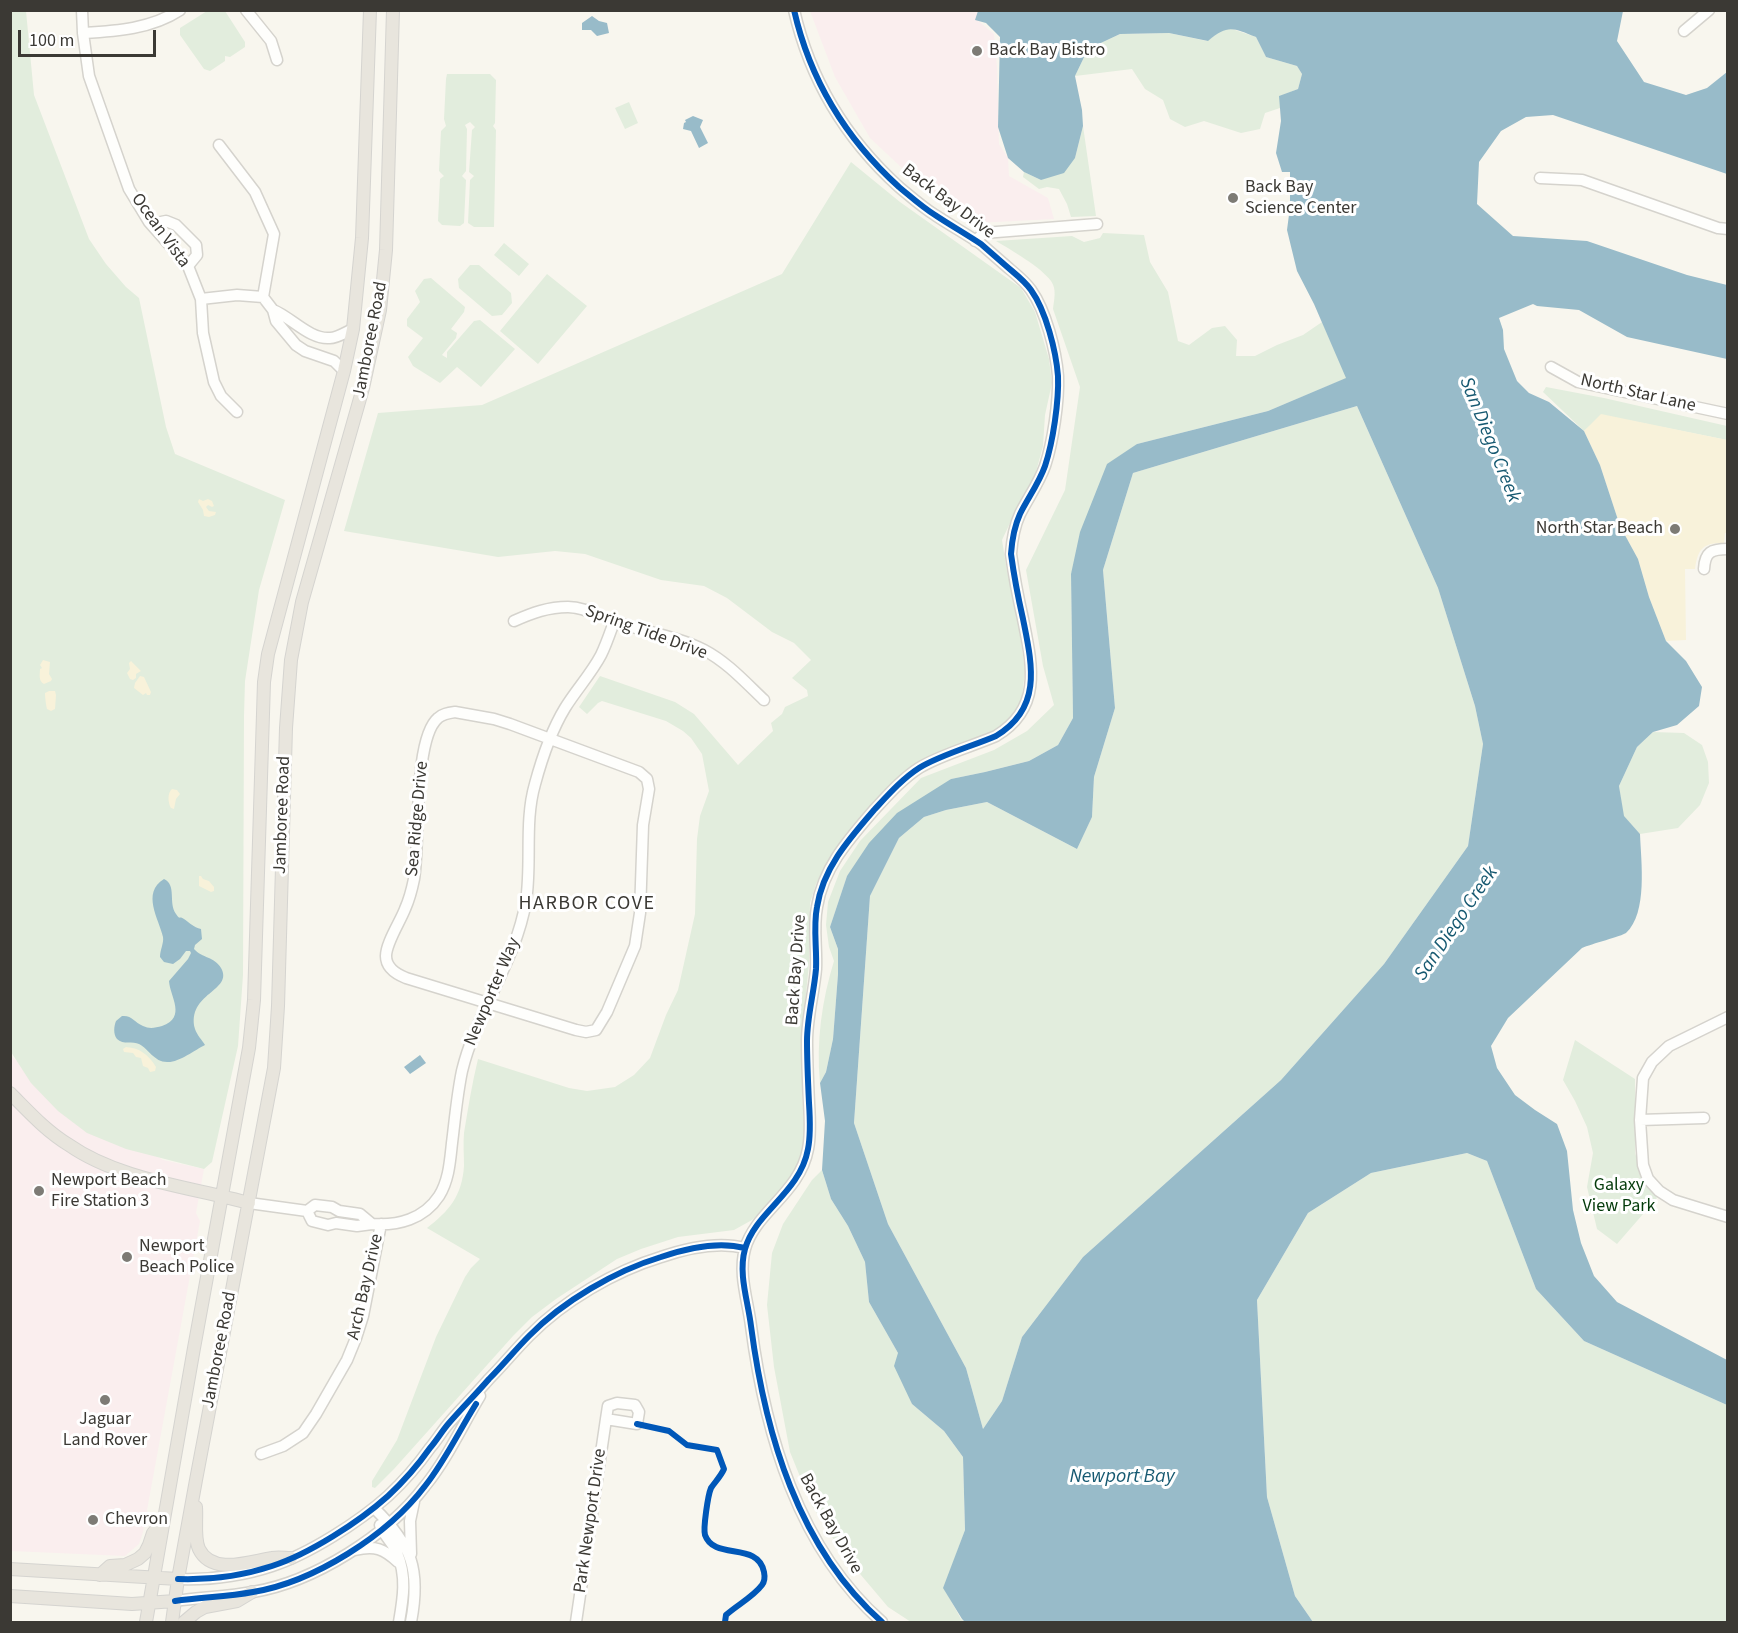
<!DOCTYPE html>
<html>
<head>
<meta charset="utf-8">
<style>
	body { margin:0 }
	#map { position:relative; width:1738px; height:1633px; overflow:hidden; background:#f8f6ee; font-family:"Source Sans 3",sans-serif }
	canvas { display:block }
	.frame { position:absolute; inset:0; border:12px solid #3b3934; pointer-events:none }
	.scale { position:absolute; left:18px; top:30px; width:138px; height:27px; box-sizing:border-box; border:3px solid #3b3934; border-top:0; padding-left:8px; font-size:18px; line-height:21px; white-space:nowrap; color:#3b3934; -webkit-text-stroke:4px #fff; paint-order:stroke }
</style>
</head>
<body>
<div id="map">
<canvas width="1738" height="1633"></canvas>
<div class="frame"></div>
<div class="scale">100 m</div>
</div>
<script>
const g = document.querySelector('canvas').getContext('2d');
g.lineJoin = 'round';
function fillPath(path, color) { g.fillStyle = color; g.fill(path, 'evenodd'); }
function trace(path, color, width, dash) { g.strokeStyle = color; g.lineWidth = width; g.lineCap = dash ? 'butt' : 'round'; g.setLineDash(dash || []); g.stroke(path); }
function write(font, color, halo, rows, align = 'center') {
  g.font = font + ' "Source Sans 3",sans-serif'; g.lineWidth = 6; g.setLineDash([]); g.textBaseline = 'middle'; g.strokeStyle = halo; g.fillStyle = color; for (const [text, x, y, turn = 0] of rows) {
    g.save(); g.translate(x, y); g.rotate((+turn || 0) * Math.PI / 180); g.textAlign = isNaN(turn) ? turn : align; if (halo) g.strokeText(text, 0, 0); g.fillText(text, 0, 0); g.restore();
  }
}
fillPath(new Path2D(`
	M 810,11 L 980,11 L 977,20 L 994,34 L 997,67 L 999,144 L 1008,158 L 1009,176 L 1048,198 L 1054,219 L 976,223 L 918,183 L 870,138 L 835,77 Z
	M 10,1052 L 13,1058 L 163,1160 L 204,1169 L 196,1213 L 200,1221 L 143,1532 L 139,1544 L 125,1556 L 11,1551 Z`), '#faeeee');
fillPath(new Path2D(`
	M 10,11 L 26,11 L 34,95 L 89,239 L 106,264 L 126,287 L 139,298 L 166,427 L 175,454 L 285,500 L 259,590 L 245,681 L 244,716 L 243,975 L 238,1046 L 212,1162 L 204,1169 L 126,1149 L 87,1133 L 58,1111 L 31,1083 L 11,1052 Z
	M 207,11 L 225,11 L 245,42 L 245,47 L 230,57 L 225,56 L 225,61 L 210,71 L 204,69 L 180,35 L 180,28 Z
	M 1229,28 L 1256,37 L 1266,57 L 1297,66 L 1302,74 L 1298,89 L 1280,96 L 1280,108 L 1265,113 L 1260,129 L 1241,133 L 1204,121 L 1185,127 L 1170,119 L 1163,100 L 1145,89 L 1132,69 L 1075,76 L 1088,49 L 1120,34 L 1169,33 L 1207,41 L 1220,31 Z
	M 447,74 L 490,74 L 496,80 L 495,123 L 493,126 L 496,130 L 494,227 L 474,227 L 468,223 L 470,180 L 474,176 L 469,172 L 472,130 L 475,127 L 470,122 L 465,125 L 467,129 L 466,171 L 462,176 L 466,180 L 464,223 L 460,226 L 442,225 L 438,221 L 440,179 L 444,176 L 439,171 L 441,131 L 446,126 L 444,119 L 446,79 Z
	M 629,102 L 638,123 L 625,129 L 615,108 Z
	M 1083,126 L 1096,216 L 1071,217 L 1067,204 L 1059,189 L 1047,187 L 1039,189 L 1023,177 L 1024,172 L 1041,180 L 1075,158 Z
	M 851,162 L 900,202 L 1021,288 L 1035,312 L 1049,359 L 1052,383 L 1045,415 L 1043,446 L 1033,483 L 1019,504 L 1002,540 L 1007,571 L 1016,610 L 1022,648 L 1025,671 L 1022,697 L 1016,711 L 1007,722 L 995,730 L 920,761 L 894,782 L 843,840 L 825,866 L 816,884 L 810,903 L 809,964 L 802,1034 L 802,1093 L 805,1140 L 796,1172 L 768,1206 L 752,1220 L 734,1230 L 678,1237 L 641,1249 L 617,1259 L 556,1299 L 532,1317 L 513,1336 L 394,1469 L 375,1488 L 372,1487 L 372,1481 L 397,1440 L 436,1337 L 465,1277 L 471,1268 L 480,1259 L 427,1228 C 449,1211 462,1196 464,1166 C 464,1155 463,1144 464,1133 C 468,1108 472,1084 478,1059 L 569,1088 L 587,1091 L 615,1087 L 634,1075 L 650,1058 L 666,1015 L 678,990 L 695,914 L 697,839 L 700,816 L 709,791 L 702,754 L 691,738 L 683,731 L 666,721 L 602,701 L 598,703 L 587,714 L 579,707 L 600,676 L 675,702 L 694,714 L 738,765 L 773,731 L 771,723 L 782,714 L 785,707 L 808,696 L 807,690 L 792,678 L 811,660 L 794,643 L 772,632 L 727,598 L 704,586 L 661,580 L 585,554 L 555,551 L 498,557 L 344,531 L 378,413 L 482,405 L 782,274 Z
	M 1103,233 L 1144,235 L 1150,262 L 1168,292 L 1178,341 L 1189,345 L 1212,328 L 1225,326 L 1237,340 L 1236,356 L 1255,356 L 1277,345 L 1303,335 L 1322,322 L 1347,378 L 1268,411 L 1137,444 L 1071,574 L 1073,718 L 1058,745 L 1029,761 L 985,772 L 951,779 L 847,876 L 830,927 L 838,949 L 838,974 L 833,1039 L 826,1072 L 820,1083 C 816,1041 822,1000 834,961 L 829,947 L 826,925 L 828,902 L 840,871 L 860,841 L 921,778 L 994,750 L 1027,731 L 1054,705 L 1043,666 L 1026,570 L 1065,490 L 1080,387 L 1053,309 C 1054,300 1057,289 1051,281 C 1041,267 1011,250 996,241 L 1072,236 L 1084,242 L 1100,238 Z
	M 504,243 L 529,264 L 519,276 L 494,255 Z
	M 470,265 L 479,265 L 511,293 L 512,303 L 502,315 L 492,316 L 459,288 L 458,279 Z
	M 547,274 L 587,306 L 538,364 L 500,331 Z
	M 431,278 L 465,307 L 464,312 L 451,329 L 457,333 L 456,338 L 442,355 L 447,358 L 447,352 L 474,321 L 480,320 L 515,349 L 481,387 L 457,367 L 440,383 L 413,366 L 408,357 L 423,338 L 407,326 L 407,319 L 420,302 L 415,291 L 424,279 Z
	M 1546,387 L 1604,398 L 1727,426 L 1727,440 L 1602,415 L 1584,431 L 1543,392 Z
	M 1357,406 L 1438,588 L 1475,706 L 1483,744 L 1468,846 L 1384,964 L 1281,1080 L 1083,1257 L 1022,1337 L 1002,1401 L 983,1429 L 966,1368 L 888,1224 L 854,1123 L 870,896 L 899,838 L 924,817 L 946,810 L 987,802 L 1077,849 L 1092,817 L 1094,777 L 1115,708 L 1103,570 L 1133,473 Z
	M 1653,732 L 1684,733 L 1702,745 L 1708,762 L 1709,783 L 1700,805 L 1678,828 L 1640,834 L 1623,816 L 1619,786 L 1637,747 Z
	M 1575,1040 L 1635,1079 L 1635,1153 L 1643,1176 L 1657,1198 L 1617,1244 L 1597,1229 L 1587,1187 L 1593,1153 L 1587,1127 L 1575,1101 L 1563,1080 Z
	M 1467,1153 L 1487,1161 L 1536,1289 L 1584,1341 L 1727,1405 L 1727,1622 L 1313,1622 L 1295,1596 L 1267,1497 L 1257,1300 L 1308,1213 L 1371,1173 Z
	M 822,1170 L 831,1199 L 848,1226 L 865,1262 L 869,1302 L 898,1353 L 912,1404 L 944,1431 L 963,1457 L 965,1530 L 944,1588 L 961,1619 L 965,1622 L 911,1622 L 888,1607 L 844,1555 L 812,1506 L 790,1452 L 774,1367 L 767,1305 L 772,1253 L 783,1224 L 812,1180 Z`), '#e2eddd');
fillPath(new Path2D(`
	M 1601,414 L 1727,440 L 1727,533 L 1725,533 L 1724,543 C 1703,543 1698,548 1695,569 L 1685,569 L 1686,640 L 1666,641 L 1649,597 L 1638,559 L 1620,526 L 1600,465 L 1584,431 Z
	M 199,499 L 203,501 L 208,499 L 212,501 L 214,506 L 212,507 L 208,505 L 206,507 L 209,511 L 216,512 L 215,515 L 209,517 L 204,516 L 203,510 L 198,502 Z
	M 43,660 L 50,662 L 49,674 L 52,679 L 51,681 L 44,684 C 38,681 40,674 40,669 L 42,668 L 40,665 Z
	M 131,661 L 141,671 L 136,674 L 136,678 L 133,680 L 130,679 L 127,673 L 130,669 L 129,663 Z
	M 140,676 L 144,677 L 151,692 L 150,695 L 147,695 L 146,693 L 143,695 L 134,688 L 135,683 Z
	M 49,691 L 55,691 L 56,695 L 55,709 L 51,711 L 47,709 C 46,705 45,697 45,693 Z
	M 172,789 L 177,790 L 180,794 L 176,799 L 174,809 L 171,808 C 168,803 167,793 172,789 Z
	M 199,876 L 201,876 L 203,879 L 209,881 L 214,887 L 214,891 L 211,892 L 199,886 Z
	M 126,1047 C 140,1048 149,1055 156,1067 L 155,1071 L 150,1072 L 148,1068 L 143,1066 L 141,1058 L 136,1057 L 133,1053 L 124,1052 L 123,1049 Z`), '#f8f2da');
fillPath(new Path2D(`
	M 978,11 L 1623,11 L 1617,41 L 1644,82 L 1686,95 L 1707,88 L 1727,72 L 1727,174 L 1553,115 L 1526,117 L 1501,131 L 1479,162 L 1477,204 L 1513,236 L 1587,241 L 1687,275 L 1727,285 L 1727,359 L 1627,337 L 1579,310 L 1537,306 L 1533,304 L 1499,318 L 1503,330 L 1504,349 L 1517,381 L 1529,393 L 1549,402 L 1584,431 L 1600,465 L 1620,526 L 1638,559 L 1649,597 L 1666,641 L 1686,661 L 1702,687 L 1699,706 L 1677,725 L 1653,732 L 1637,747 L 1619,786 L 1624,816 L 1640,834 C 1641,861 1648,913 1626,933 C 1622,936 1591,944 1582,948 L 1508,1018 L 1491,1046 L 1497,1068 L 1515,1095 L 1535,1110 L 1557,1124 L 1567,1151 L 1573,1210 L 1581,1243 L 1594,1276 L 1617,1302 L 1727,1360 L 1727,1405 L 1584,1341 L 1536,1289 L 1487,1161 L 1467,1153 L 1371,1173 L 1308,1213 L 1257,1300 L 1267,1497 L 1295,1596 L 1313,1622 L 965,1622 L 962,1619 L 943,1588 L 965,1530 L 963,1457 L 944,1431 L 912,1404 L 894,1366 L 898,1353 L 869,1302 L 865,1262 L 848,1226 L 831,1199 L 822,1170 L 825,1121 L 820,1083 L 826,1072 L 833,1039 L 838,974 L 838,949 L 830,927 L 847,876 L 869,843 L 897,813 L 951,779 L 985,772 L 1029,761 L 1058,745 L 1073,718 L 1071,574 L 1080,532 L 1107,464 L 1137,444 L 1268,411 L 1346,378 L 1314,304 L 1297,271 L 1287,230 L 1290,207 L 1290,172 L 1282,172 L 1276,153 L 1281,121 L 1279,96 L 1298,89 L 1302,74 L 1297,66 L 1266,57 L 1256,37 C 1233,28 1228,24 1208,41 L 1169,33 L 1120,34 L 1088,49 L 1075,76 L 1082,110 L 1083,126 L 1075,158 L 1064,173 L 1041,180 L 1024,172 L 1008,158 L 998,127 L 1000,37 L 986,23 L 975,20 ZM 1357,406 L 1438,588 L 1475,706 L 1483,744 L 1468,846 L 1384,964 L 1281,1080 L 1083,1257 L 1022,1337 L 1002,1401 L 983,1429 L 966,1368 L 888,1224 L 854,1123 L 870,896 L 899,838 L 924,817 L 946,810 L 987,802 L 1077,849 L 1092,817 L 1094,777 L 1115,708 L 1103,570 L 1133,473 Z
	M 592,16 L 599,21 L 607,23 L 609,33 L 597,36 L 591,30 L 582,30 L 582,23 Z
	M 693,116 L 703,120 L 700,127 L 708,143 L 699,148 L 691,131 L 683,129 L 684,123 L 686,122 L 685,120 Z
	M 164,879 C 177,885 168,903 176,914 C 181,921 178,915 184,919 C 190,923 193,927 201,929 L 202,939 L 195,945 L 194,949 C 202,958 215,957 221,968 C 234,991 186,993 195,1029 C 197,1035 202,1040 205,1045 C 195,1050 178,1063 167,1062 C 154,1062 149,1049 139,1044 C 133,1041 123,1045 117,1039 C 113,1034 114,1026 116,1021 L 122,1016 C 132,1015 134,1022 143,1026 C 149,1029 155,1028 162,1026 C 187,1017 170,997 169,981 L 188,959 L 191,953 L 190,951 L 186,951 L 180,959 L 173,964 L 164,962 L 160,957 C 160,950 164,943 163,937 C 159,919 141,893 164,879 Z
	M 420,1055 L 426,1063 L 410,1074 L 404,1067 Z`), '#98bbc9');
const minor = new Path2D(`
	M 82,10 L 83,33 L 89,76 L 129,189 L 149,222 L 188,266 L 201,299 L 203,333 L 214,382 L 221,396 L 237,412
	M 246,10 L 271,41 L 277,60
	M 794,10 C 810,80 846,139 899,187 C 910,196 922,207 935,215 C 950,225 966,234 981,244 C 989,251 997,258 1005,265 C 1014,273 1024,280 1031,290 C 1046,311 1056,351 1058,376 C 1059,401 1053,442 1045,466 C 1039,483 1028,498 1020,514 C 1014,527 1012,540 1011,554 C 1014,576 1018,597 1023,619 C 1032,664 1043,708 996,736 C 973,746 940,755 919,768 C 902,779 888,795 874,810 C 849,839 823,868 817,907 C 813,927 817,948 816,969 C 814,993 807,1017 807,1041 C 807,1061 808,1082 809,1103 C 810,1118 811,1134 808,1149 C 800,1193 755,1212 745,1249 C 738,1274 748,1301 751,1326 C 765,1433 798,1548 882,1622
	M 1684,31 L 1709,10
	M 83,33 C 116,31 151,29 180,10
	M 219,145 L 255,192 L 274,234 L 263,297
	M 1540,178 L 1582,180 L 1718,228 L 1728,229
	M 151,224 L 166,221 L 176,225 L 196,245 L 197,255 L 188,266
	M 975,241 L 984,233 L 1097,224
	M 201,299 L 237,295 L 263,297 L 273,310 L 276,321 L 296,345 L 305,351 L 334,361 L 344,371
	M 273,310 C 291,317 310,340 330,338 C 337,338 346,332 353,329
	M 1551,367 L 1578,382 L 1728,414
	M 1704,569 C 1705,552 1711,549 1728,549
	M 514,621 C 532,613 548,607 568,607 C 585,607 600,617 616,622 C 644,632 677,636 704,650 C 727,662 745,682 764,700
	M 455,712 L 494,719 L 510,724 L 639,772 L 647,779 L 649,789 L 643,825 L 640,913 L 635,946 L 607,1012 L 596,1030 L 586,1032 L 576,1030 L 406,978 C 396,974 386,968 386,956 C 386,943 400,922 405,909 C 409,900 412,889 414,879 C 420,845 413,739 438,718 C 442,714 448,713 455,712 Z
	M 1728,1017 L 1669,1046 L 1652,1062 L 1643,1078 L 1640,1120 L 1643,1165 L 1648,1179 L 1659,1191 L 1673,1200 L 1728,1217
	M 1640,1120 L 1704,1118
	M 249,1203 L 307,1211
	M 315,1205 L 332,1207 L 339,1211 L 360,1214 L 372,1224 L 357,1226 L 336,1223 L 328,1225 L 312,1221 L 307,1211 Z
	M 372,1224 C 398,1226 424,1219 439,1196 C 449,1180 450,1161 452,1143 C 455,1119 457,1095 462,1071 C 476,1012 516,962 526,901 C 532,862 524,822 535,784 C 542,758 551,731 565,708 C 576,690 591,674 601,655 C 606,645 610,633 614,622
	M 261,1454 L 283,1446 L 303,1433 L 316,1414 L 347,1360 L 356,1338 L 363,1316 L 381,1224
	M 374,1508 C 412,1545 421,1570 411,1622
	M 380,1525 C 384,1536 393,1543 397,1553 C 407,1576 403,1599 399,1622
	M 355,1550 C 375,1545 384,1549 398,1562
	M 411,1554 L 410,1521 L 414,1502
	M 178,1579 C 209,1580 242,1576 272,1566 C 309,1554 359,1522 388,1496 C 403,1482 418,1465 430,1448 C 437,1440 442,1431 449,1423 C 462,1408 476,1394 489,1379 C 503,1365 515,1350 529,1336 C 563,1301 615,1271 661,1257 C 687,1248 718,1241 745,1248
	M 175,1601 C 201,1597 227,1597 253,1592 C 314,1582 388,1535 425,1486 C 447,1459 462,1426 480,1396
	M 576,1622 L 606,1419 L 608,1406 L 617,1403 L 635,1405 L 639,1412 L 637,1424 L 606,1419`);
const major = new Path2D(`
	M 10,1093 C 29,1112 46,1131 69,1145 C 119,1180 191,1187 249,1203
	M 196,1507 C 197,1520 194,1538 199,1549 C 212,1576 251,1561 272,1558 C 278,1557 285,1558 291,1558
	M 10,1569 L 178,1579
	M 100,1575 L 110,1566 L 125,1565 L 138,1559 L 145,1553 L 149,1545 L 153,1533 L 160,1525
	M 10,1596 L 132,1604 L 175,1601
	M 146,1622 L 194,1348 L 249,1048 L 254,1000 L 264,682 L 268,654 L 344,371 L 353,329 L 362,238 L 370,10
	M 172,1622 L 178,1579 L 196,1480 L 274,1068 L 278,1006 L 286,728 L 291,660 L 302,602 L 363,388 L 380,310 L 386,250 L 393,10
	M 184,1622 L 196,1612 L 205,1607 L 237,1601 L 252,1592`);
trace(minor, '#d5d3cd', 13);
trace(major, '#d5d4d0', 14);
trace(minor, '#fefefc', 10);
trace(major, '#e8e5dd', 12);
trace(new Path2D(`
	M 794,10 C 810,80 846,139 899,187 C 910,196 922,207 935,215 C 950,225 966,234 981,244 C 989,251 997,258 1005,265 C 1014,273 1024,280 1031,290 C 1046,311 1056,351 1058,376 C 1059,401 1053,442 1045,466 C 1039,483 1028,498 1020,514 C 1014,527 1012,540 1011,554 C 1014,576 1018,597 1023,619 C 1032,664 1043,708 996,736 C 973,746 940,755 919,768 C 902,779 888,795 874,810 C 849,839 823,868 817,907 C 813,927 817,948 816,969 C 814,993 807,1017 807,1041 C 807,1061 808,1082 809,1103 C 810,1118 811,1134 808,1149 C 800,1193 755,1212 745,1249 C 738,1274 748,1301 751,1326 C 765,1433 798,1548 882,1622
	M 637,1424 L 669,1431 L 687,1445 L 717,1450 L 724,1469 C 721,1476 715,1482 711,1488 C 708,1495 703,1528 705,1535 C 714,1561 758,1541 764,1572 C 765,1577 765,1581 762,1585 C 753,1597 737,1605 726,1615 L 725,1622
	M 178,1579 C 209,1580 242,1576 272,1566 C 309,1554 359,1522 388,1496 C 403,1482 418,1465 430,1448 C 437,1440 442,1431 449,1423 C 462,1408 476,1394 489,1379 C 503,1365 515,1350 529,1336 C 563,1301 615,1271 661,1257 C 687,1248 718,1241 745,1248
	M 175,1601 C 201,1597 227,1597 253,1592 C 314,1582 388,1535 425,1486 C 445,1461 459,1431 476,1404`), '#0057b8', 6);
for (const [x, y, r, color] of [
	[977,51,6,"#7d7b75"],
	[1233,198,6,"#7d7b75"],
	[1675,529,6,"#7d7b75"],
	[39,1191,6,"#7d7b75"],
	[127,1257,6,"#7d7b75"],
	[105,1400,6,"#7d7b75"],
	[93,1520,6,"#7d7b75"]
]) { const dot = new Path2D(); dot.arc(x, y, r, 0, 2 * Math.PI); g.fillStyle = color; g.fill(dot); trace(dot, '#fff', 2); }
write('18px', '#3b3934', '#fff', [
	["Back Bay Bistro",989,51],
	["Back Bay",1245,188],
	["Science Center",1245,209],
	["North Star Beach",1663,529,"right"],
	["Newport Beach",51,1181],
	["Fire Station 3",51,1202],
	["Newport",139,1247],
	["Beach Police",139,1268],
	["Jaguar",105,1420,"center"],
	["Land Rover",105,1441,"center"],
	["Chevron",105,1520]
], 'left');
write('18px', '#3b3934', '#fff', [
	["Back Bay Drive",948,202,37],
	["Ocean Vista",160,231,54],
	["Jamboree Road",371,340,-79],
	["North Star Lane",1638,394,13],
	["Spring Tide Drive",646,633,20],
	["Jamboree Road",283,815,-88],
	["Sea Ridge Drive",418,819,-85],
	["Back Bay Drive",797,970,-86],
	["Newporter Way",493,992,-67],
	["Arch Bay Drive",366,1287,-77],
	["Jamboree Road",220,1350,-79],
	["Park Newport Drive",591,1521,-82],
	["Back Bay Drive",830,1524,61]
]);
write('18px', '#033a0a', '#fff', [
	["Galaxy",1619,1186],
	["View Park",1619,1207]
]);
write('italic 20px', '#165971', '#fff', [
	["San Diego Creek",1489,440,68],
	["San Diego Creek",1457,924,-56],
	["Newport Bay",1122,1478]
]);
g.letterSpacing = '1.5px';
write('20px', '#3b3934', '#fff', [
	["HARBOR COVE",587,905]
]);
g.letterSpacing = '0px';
</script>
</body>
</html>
